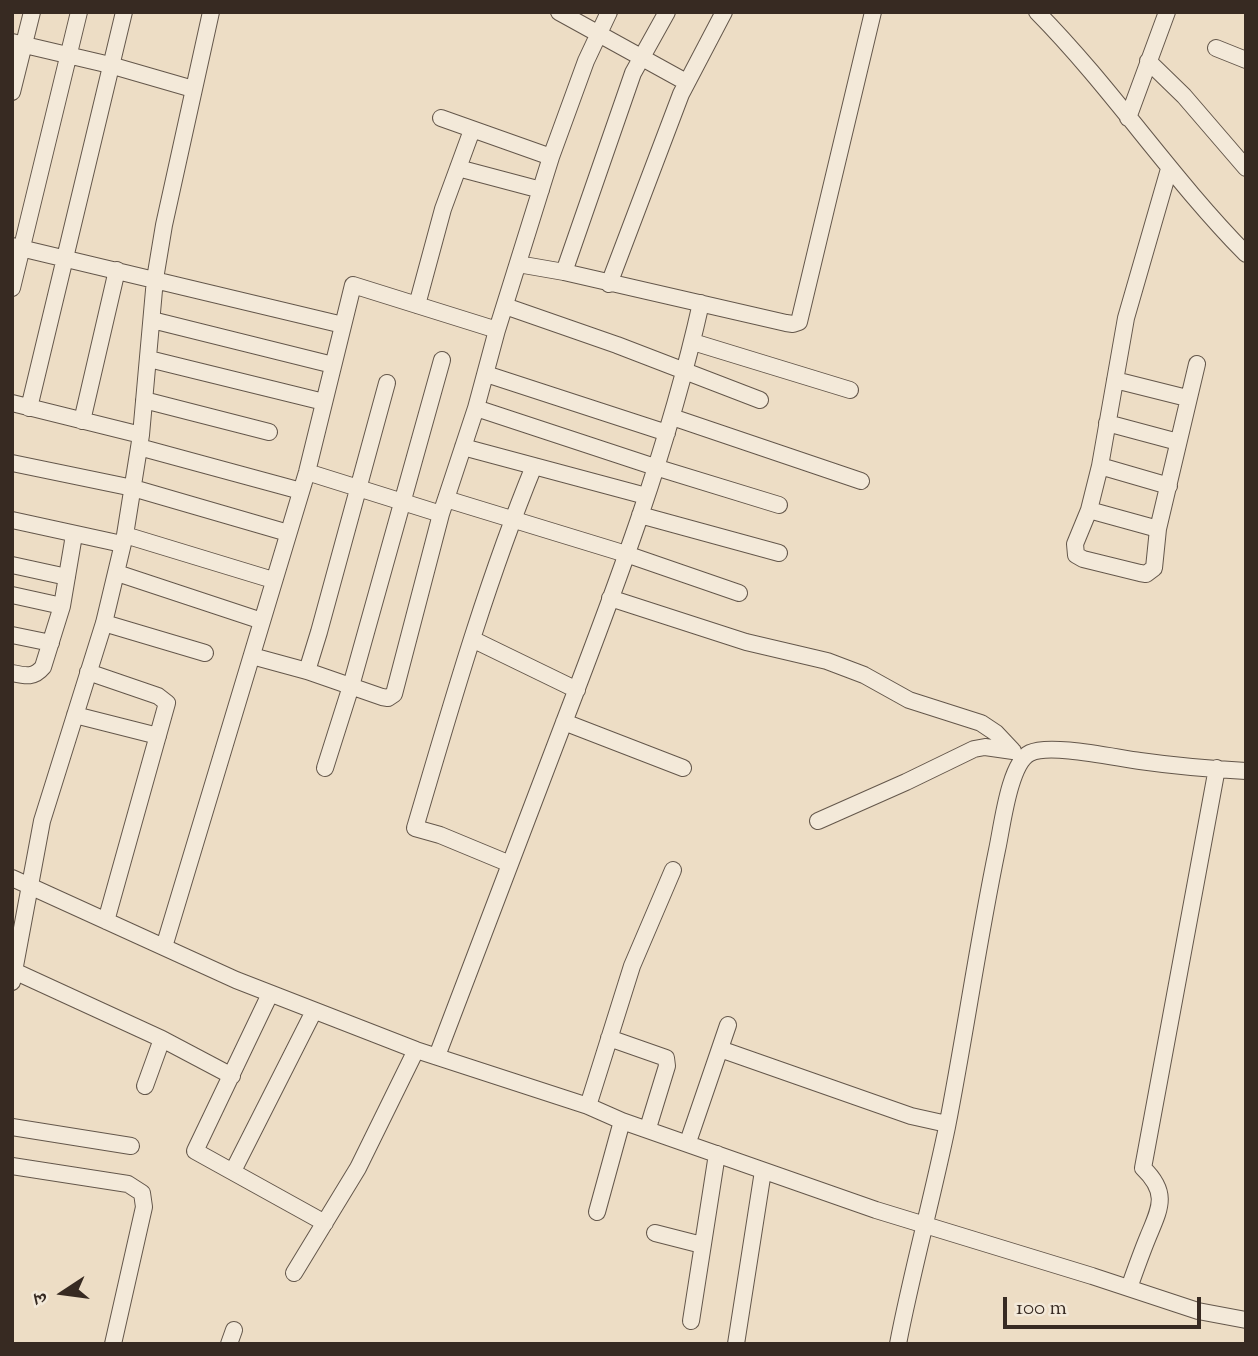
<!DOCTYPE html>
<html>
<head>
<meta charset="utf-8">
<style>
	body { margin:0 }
	#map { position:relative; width:1258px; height:1356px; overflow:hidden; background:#edddc5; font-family:"Sorts Mill Goudy","Noto Serif Devanagari",serif }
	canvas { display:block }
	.frame { position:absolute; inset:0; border:14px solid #372a22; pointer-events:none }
	.north { position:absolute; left:28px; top:1258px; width:70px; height:70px; -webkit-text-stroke:5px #f3e9d9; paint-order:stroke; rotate:257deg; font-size:19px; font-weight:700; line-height:28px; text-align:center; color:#372a22 }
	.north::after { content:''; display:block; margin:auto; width:24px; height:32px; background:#372a22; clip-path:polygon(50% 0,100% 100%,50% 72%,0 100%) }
	.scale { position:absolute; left:1003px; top:1297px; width:198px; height:32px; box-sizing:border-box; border:4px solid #372a22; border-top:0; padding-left:9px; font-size:21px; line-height:24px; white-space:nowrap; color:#372a22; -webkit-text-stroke:5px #f3e9d9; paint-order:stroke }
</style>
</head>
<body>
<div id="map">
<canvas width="1258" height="1356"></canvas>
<div class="frame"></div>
<div class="north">उ</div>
<div class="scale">100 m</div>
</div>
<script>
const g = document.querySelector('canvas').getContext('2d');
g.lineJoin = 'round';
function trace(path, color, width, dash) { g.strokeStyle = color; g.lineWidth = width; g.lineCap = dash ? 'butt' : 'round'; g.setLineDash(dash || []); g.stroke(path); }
const minor = new Path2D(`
	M 559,12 L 686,82
	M 1037,12 C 1112,88 1171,178 1246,254
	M 12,42 L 110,65 L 193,89
	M 1216,48 L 1246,60
	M 1148,61 L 1184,96 L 1246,168
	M 12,92 L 32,12
	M 441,118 L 551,157
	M 1128,118 L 1167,12
	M 458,168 L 541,190
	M 1169,169 L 1126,318 L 1100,466 L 1089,510 L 1075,544 L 1076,555 L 1083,559 L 1140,573 L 1146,574 L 1154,568 L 1158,529 L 1197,364
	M 12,246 L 343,325
	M 518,264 L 564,272 L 786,323 L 793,324 L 799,322 L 873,12
	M 564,272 L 633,73 L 667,12
	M 609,284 L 681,94 L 724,12
	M 12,288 L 79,12
	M 417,305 L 443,209 L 472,130
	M 505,306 L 617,345 L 760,400
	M 152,320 L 333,365
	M 693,342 L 850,390
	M 149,359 L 324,402
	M 486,374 L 667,433
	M 1115,380 L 1187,398
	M 144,400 L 269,432
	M 12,403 L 141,435
	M 29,408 L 124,12
	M 476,408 L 655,467 L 779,505
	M 672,417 L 861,481
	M 82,421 L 117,270
	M 1107,423 L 1178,442
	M 139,447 L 301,491
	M 463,447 L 646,496
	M 12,463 L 133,488 L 288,533
	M 1100,466 L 1169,486
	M 307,472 L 441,514
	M 446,499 L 626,554 L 739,593
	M 1089,510 L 1158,529
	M 640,515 L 779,553
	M 12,520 L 122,544
	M 125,535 L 273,580
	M 12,565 L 67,577
	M 117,573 L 262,621
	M 12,595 L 62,606
	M 610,598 L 746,642 L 827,661 L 864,675 L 909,700 L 981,723 L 996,733 L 1012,750
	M 104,623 L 205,653
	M 12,635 L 51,643
	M 472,639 L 577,690
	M 252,656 L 307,671 L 382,697 L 388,698 L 394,694 L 441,514 L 476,408 L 497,330 L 551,157 L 586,61 L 609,12
	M 307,671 L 319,632 L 387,383
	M 88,672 L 158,696 L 167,703 L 106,921
	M 12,673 C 26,676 34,678 43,667 L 62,606 L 74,535
	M 75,715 L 158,736
	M 564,722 L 683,768
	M 325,768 L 351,686 L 442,360
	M 818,821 L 906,782 L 974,749 L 985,747 L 1013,751
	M 510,864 L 440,835 L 415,828 C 451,706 486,583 534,466
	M 12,878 L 236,980 L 416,1050 L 588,1106 L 622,1121 L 876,1210 L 1092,1276 L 1198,1311 L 1246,1320
	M 164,947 L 307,472 L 353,285 L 497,330
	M 14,971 L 162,1039 L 232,1076
	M 12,982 L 42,821 L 104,623 L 125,535 L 141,435 L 155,279 L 164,225 L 211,12
	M 270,994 L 195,1151 L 325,1223
	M 609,1038 L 666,1058 L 667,1066 L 648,1128
	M 720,1049 L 911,1116 L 947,1124
	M 437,1056 C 479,946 521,835 563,725 C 616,587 669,447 701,303
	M 145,1086 L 162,1039
	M 588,1106 L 632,966 L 673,870
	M 12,1127 L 131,1146
	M 688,1142 L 728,1025
	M 12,1166 L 128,1184 L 142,1193 L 144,1207 L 113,1344
	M 233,1171 L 314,1011
	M 597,1212 L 622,1121
	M 655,1233 L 702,1245
	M 294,1273 L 358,1168 L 416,1050
	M 1129,1288 C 1135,1271 1141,1254 1148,1237 C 1160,1208 1169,1193 1143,1168 L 1217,768
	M 691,1321 L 717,1154
	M 229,1344 L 234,1330
	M 736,1344 L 763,1171
	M 898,1344 C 912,1271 932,1200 947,1127 C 965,1035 978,942 997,850 C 1002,828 1009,763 1030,753 C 1050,743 1116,758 1140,761 C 1175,766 1211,769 1246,771`);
trace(minor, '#64574b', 18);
trace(minor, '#f3e9d9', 16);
</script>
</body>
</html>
